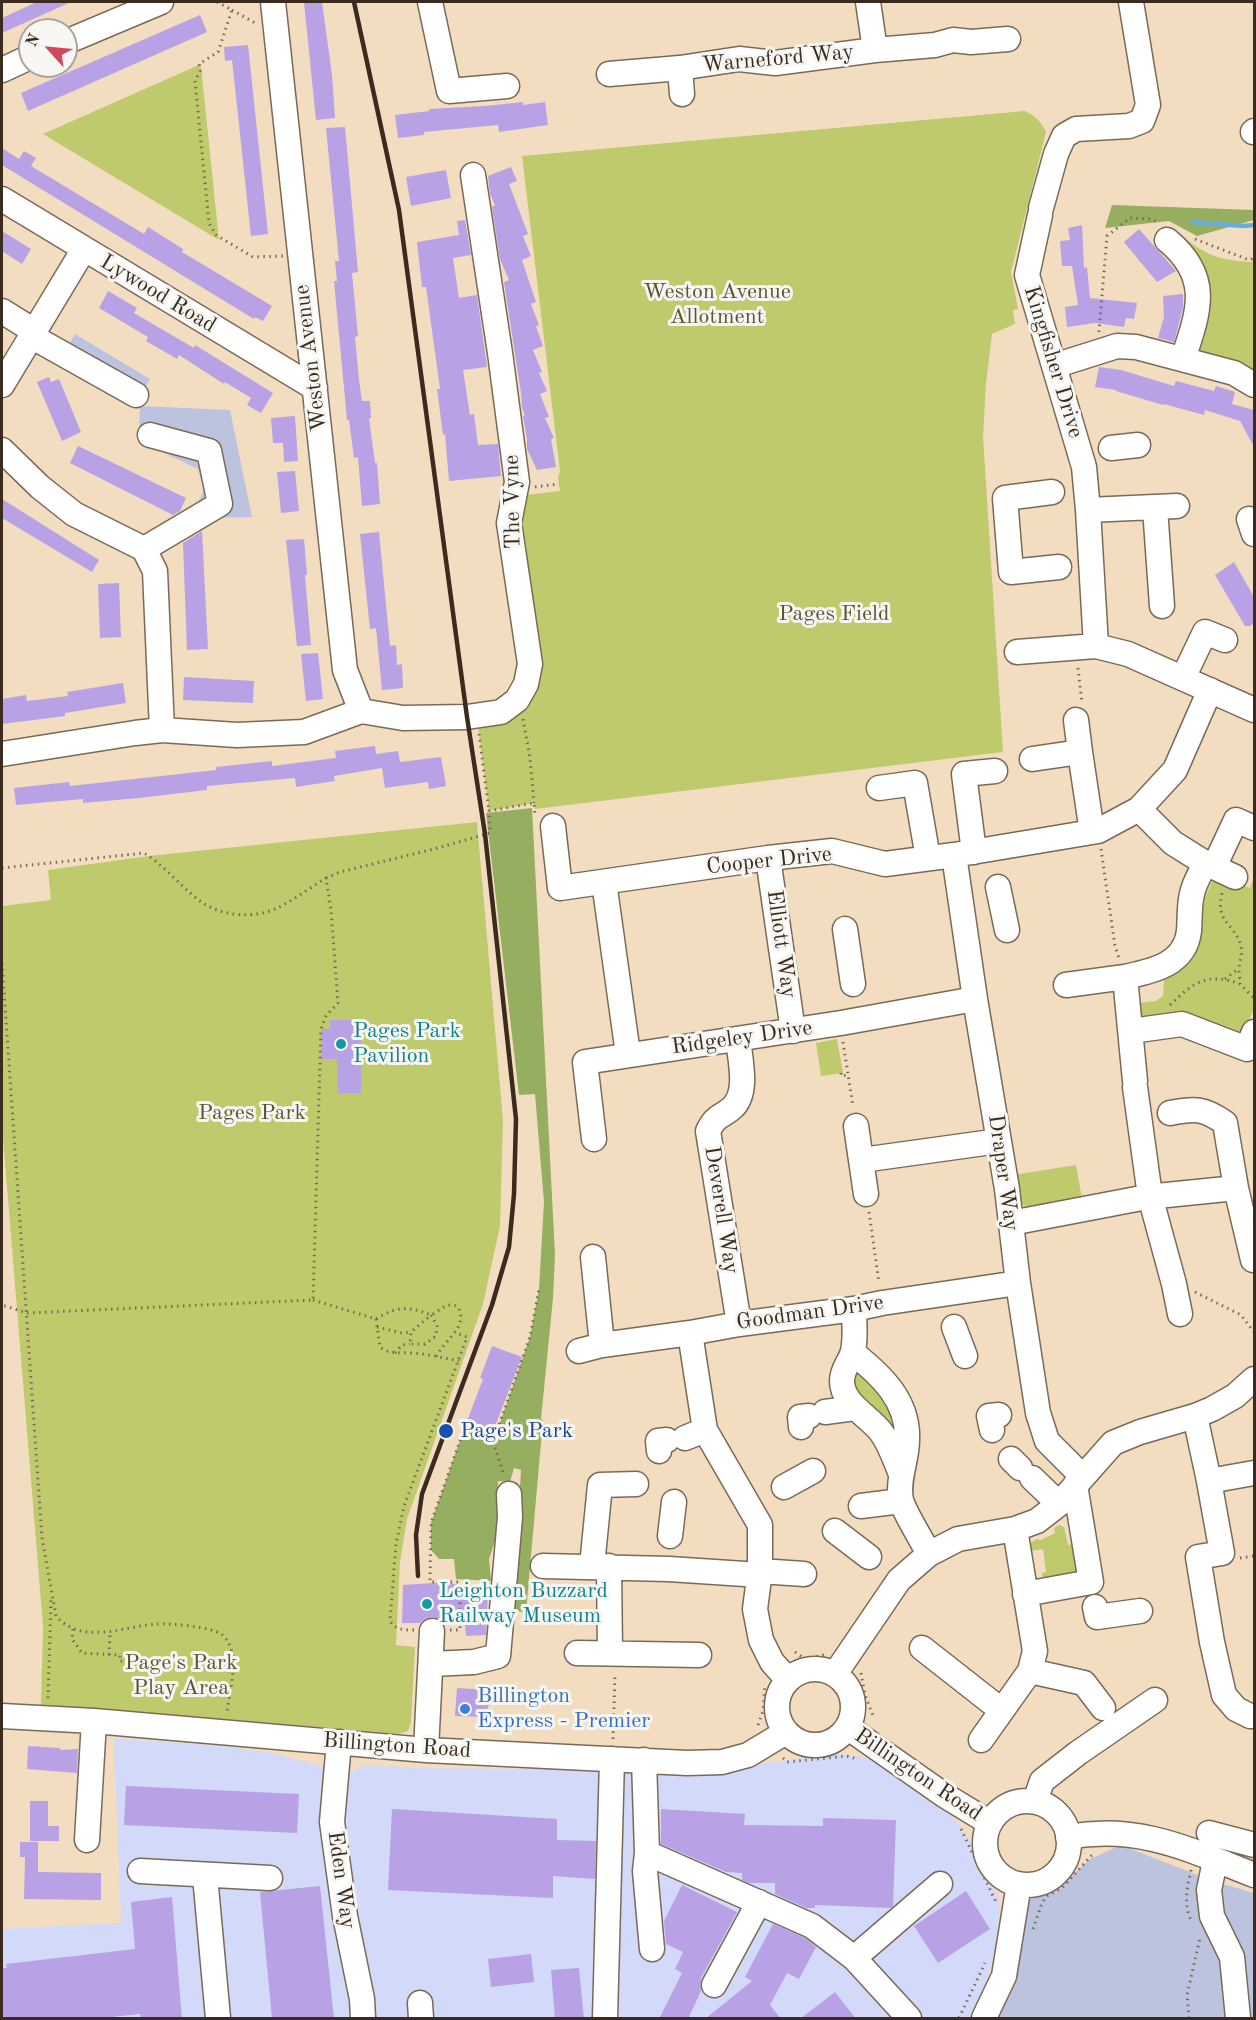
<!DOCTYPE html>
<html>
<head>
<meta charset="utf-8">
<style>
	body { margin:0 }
	#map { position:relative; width:1256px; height:2020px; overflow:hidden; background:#f3ddc1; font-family:"Old Standard TT",serif }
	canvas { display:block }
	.frame { position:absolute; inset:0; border:3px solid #3b2a1e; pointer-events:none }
	.north { position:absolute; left:18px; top:18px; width:60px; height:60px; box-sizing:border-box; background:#f6f6f2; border:2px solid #aba49d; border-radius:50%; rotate:297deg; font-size:16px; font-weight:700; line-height:24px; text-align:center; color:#3b2a1e }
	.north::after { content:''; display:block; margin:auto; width:21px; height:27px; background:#d1495b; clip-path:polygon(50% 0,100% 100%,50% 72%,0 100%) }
</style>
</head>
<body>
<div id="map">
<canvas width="1256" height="2020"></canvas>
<div class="frame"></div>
<div class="north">N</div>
</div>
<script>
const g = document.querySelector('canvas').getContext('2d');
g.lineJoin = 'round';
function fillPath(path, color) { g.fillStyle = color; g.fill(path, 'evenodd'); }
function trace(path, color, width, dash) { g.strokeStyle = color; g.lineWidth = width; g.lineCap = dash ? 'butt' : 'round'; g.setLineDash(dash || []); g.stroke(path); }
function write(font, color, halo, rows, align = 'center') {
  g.font = font + ' "Old Standard TT",serif'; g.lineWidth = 6; g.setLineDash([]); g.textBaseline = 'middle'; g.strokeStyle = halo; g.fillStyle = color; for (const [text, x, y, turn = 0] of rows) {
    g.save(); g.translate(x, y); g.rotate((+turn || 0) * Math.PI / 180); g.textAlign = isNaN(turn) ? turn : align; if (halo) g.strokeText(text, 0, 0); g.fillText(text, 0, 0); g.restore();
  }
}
fillPath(new Path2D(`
	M 114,1738 L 223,1746 L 272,1753 L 330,1768 L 352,1771 L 367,1765 L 422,1768 L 692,1770 L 742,1767 L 833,1753 L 868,1758 L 896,1771 L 955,1819 L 976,1850 L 999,1899 L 1000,1931 L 985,1986 L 969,2018 L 2,2018 L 2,1929 L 121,1923 Z`), '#d3d9f9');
fillPath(new Path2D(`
	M 75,334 L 150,379 L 136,403 L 61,358 Z
	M 140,406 L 230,410 L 252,517 L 206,518 L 197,505 L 204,490 L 198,469 L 139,441 Z
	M 1121,1845 L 1213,1881 L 1254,1893 L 1254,2018 L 977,2018 L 1020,1904 L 1063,1884 L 1090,1859 Z`), '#bcc3de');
fillPath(new Path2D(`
	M 201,64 L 201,66 L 219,240 L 43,134 Z
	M 1025,111 C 1035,116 1041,121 1046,132 L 1011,272 L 1018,309 L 1013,310 L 1015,324 L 992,334 L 986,383 L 983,436 L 1003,752 L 535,809 L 533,803 L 489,811 L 478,726 L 539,663 L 522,531 L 526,495 L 560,491 L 558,477 L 560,471 L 522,156 Z
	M 1181,235 C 1206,256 1222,261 1254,262 L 1254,376 L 1189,351 L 1197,327 L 1177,238 Z
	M 477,822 L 503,1121 L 500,1226 L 483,1304 L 407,1519 L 400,1562 L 396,1645 L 415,1647 L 411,1722 L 408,1731 L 398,1734 L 234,1720 L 217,1721 L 90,1708 L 41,1705 L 43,1626 L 2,1126 L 2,906 L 51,900 L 48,870 L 149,856 Z
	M 1254,877 L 1254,1009 L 1241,1040 L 1141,1025 L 1137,1003 L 1156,1001 L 1163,996 L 1164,981 L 1201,925 L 1205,897 L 1212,882 L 1215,881 L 1237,890 L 1240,884 L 1250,888 Z
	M 837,1039 L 843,1073 L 821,1076 L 816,1043 Z
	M 1076,1165 L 1082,1199 L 1029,1208 C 1015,1203 1016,1188 1013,1175 Z
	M 859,1366 L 890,1400 L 900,1448 L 852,1391 L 851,1371 Z
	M 1059,1525 L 1064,1527 L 1068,1545 L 1079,1543 L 1080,1572 L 1050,1577 L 1048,1581 L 1035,1580 L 1043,1579 L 1042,1573 L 1046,1572 L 1043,1549 L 1030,1551 L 1029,1544 L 1037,1539 L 1041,1540 L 1055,1533 L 1054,1528 Z`), '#beca6c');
fillPath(new Path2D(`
	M 1112,205 L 1254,210 L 1254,220 L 1197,236 L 1169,221 L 1105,228 Z
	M 532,808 L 555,1255 L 553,1298 L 541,1419 L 543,1420 L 526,1612 L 513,1611 L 521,1470 L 514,1468 L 510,1482 L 498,1481 L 497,1508 L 503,1508 L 503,1539 L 495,1541 L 489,1559 L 491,1581 L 456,1579 L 454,1559 L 439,1559 L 431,1550 L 431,1523 L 464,1429 L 494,1440 L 530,1337 L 539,1289 L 544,1202 L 535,1094 L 519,1095 L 486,813 Z`), '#96ae60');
trace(new Path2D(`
	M 1193,222 L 1243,226 L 1254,225`), '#69acde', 4.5);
fillPath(new Path2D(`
	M 37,2 L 71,2 L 2,33 L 2,18 Z
	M 304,2 L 322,2 L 332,75 L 335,118 L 316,120 Z
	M 200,15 L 207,32 L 28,111 L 21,93 Z
	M 248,45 L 268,234 L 251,236 L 232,60 L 225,61 L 224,47 Z
	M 523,102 L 523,105 L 545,102 L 548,125 L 499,132 L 498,125 L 424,132 L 424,135 L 398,138 L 395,115 L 429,111 L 429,109 L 485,106 Z
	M 345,127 L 358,272 L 352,273 L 358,336 L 355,337 L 359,380 L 362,401 L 370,401 L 371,418 L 369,418 L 375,463 L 377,463 L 380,504 L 362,506 L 358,457 L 354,458 L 349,420 L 347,420 L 340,345 L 334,281 L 337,281 L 335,261 L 339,261 L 326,128 Z
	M 2,148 L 19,159 L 24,151 L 36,158 L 31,166 L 144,234 L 148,227 L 183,249 L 182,252 L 272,306 L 263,321 L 255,317 L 254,319 L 226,302 L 2,165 Z
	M 511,167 L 517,181 L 509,184 L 528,234 L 523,236 L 531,256 L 522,260 L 536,302 L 531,304 L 539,325 L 536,326 L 543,346 L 533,350 L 542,372 L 539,373 L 547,391 L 540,394 L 549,417 L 545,418 L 554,438 L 551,439 L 556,467 L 537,470 L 527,449 L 527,439 L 523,416 L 525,415 L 522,408 L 521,393 L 504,282 L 509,280 L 500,259 L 492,207 L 495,205 L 490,194 L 488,176 Z
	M 446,170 L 451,198 L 411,206 L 406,177 Z
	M 465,220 L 471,255 L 453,258 L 459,298 L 477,295 L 487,367 L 463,370 L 470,415 L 474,414 L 478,445 L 498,444 L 501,476 L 449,481 L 445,434 L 443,435 L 437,389 L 440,389 L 426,287 L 422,287 L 417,242 L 459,235 L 457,221 Z
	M 1082,225 L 1084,268 L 1087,267 L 1090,298 L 1137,303 L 1134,319 L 1126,318 L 1124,327 L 1095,323 L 1067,327 L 1065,307 L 1078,305 L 1072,266 L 1062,266 L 1060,241 L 1070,240 L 1068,228 Z
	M 1139,229 L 1176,271 L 1157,282 L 1124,242 Z
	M 2,231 L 31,249 L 22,264 L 2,251 Z
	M 108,291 L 137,308 L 134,313 L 194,348 L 195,345 L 273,393 L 261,413 L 247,405 L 251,398 L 225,382 L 224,384 L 179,355 L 177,359 L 146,341 L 148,337 L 99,308 Z
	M 1183,294 L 1183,308 L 1174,342 L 1158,338 L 1164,317 L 1163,296 Z
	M 1099,367 L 1121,370 L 1174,386 L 1176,381 L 1214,391 L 1216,386 L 1235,392 L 1232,404 L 1254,410 L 1254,447 L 1240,421 L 1205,410 L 1204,415 L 1164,404 L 1163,405 L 1116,391 L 1116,390 L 1095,387 Z
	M 49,377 L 51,382 L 59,379 L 81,432 L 62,441 L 37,382 Z
	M 295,416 L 298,461 L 284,462 L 283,443 L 273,443 L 271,418 Z
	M 78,446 L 186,498 L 180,511 L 173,515 L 70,463 Z
	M 295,471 L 299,511 L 281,513 L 277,472 Z
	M 2,499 L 99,560 L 92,572 L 2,518 Z
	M 202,531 L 208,649 L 187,650 L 183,543 Z
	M 379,532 L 390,646 L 396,645 L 397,665 L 402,664 L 403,688 L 382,690 L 376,628 L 370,629 L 360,534 Z
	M 304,539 L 307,575 L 305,575 L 311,645 L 297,646 L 286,540 Z
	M 1234,562 L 1254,597 L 1254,623 L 1250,626 L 1245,626 L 1215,575 Z
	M 119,583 L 121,637 L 100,638 L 98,584 Z
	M 318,653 L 323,699 L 306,701 L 301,654 Z
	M 184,677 L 254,681 L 253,703 L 183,700 Z
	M 123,683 L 126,703 L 65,713 L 65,716 L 2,724 L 2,699 L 26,695 L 27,701 L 68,696 L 67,692 Z
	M 375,746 L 376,754 L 398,751 L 400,762 L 441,757 L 446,786 L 429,789 L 428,782 L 385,788 L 382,768 L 334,776 L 335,781 L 296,787 L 295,778 L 207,786 L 207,790 L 139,798 L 83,803 L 83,799 L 16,805 L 14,788 L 69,782 L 70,786 L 216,770 L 216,767 L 272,761 L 272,766 L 336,758 L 335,751 Z
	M 330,1020 L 361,1020 L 361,1093 L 338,1093 L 337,1059 L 321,1059 L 321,1029 L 330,1029 Z
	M 492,1346 L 522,1357 L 490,1439 L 464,1429 L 483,1379 L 480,1378 Z
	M 448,1582 L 457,1585 L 457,1592 L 488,1591 L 486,1635 L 466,1636 L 465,1623 L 444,1623 L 433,1617 L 426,1618 L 420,1623 L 402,1623 L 403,1585 Z
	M 457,1688 L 490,1690 L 487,1717 L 455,1716 Z
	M 28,1746 L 60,1748 L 60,1750 L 78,1749 L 77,1773 L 27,1769 Z
	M 126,1786 L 299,1794 L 297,1833 L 124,1825 Z
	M 30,1801 L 48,1801 L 48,1826 L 59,1826 L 59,1841 L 30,1841 Z
	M 392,1809 L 557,1819 L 557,1840 L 596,1841 L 595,1879 L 553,1876 L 553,1898 L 388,1890 Z
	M 661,1809 L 745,1814 L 744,1825 L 823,1826 L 823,1818 L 896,1820 L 893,1906 L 891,1908 L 815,1905 L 815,1908 L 806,1908 L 775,1894 L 775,1883 L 749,1883 L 742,1880 L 742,1873 L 726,1872 L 661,1844 Z
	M 20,1842 L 38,1842 L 38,1872 L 101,1873 L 101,1900 L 24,1899 L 25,1857 L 20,1857 Z
	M 682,1885 L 737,1912 L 701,1978 L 700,1985 L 701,1991 L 688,2019 L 659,2019 L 682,1973 L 675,1969 L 683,1952 L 666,1944 L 664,1921 Z
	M 320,1886 L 334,2019 L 272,2019 L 260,1892 Z
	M 966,1891 L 990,1929 L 938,1963 L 914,1926 Z
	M 172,1897 L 182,2019 L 141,2019 L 140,2014 L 93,2019 L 2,2019 L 2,1968 L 7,1968 L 6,1964 L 135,1949 L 131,1902 Z
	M 773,1924 L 805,1938 L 816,1947 L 799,1979 L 787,1973 L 770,2005 L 781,2019 L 705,2019 L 752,1981 L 745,1977 Z
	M 531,1954 L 534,1982 L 491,1987 L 488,1959 Z
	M 579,1968 L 584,2019 L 555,2019 L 551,1970 Z
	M 835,1992 L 856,2019 L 800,2019 Z`), '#b8a1e5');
const minor = new Path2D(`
	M 273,2 L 345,670 L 361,711
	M 430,2 L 449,91 L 507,86
	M 868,2 L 875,50
	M 66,42 L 161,2
	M 680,68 L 682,94
	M 2,70 L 30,57
	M 609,74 L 680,68 L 739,59 L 775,63 L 875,50 L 935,45 L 953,40 L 971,42 L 1008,39
	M 1253,132 L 1254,131
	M 2,199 L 315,388
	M 1041,208 L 1056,154 L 1064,136 L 1076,129 L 1129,126 L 1142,121 L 1148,105 L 1131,2
	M 1040,215 L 1027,275 L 1084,467 L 1088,510 L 1096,646
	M 1167,240 C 1212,277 1199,311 1183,359
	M 2,311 L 34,331
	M 31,336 L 136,395
	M 1054,366 L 1117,346 L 1136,347 L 1234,373 L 1254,385
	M 2,385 L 84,249
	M 1111,448 L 1138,445
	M 2,450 L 40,487 L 74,514 L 144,549 L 155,571 L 162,730
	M 1052,492 L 1005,498 L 1011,572 L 1059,567
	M 1155,508 L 1162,606
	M 1088,510 L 1177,506
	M 1249,519 L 1254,534
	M 144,549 L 220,504 L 209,451 L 150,435
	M 1017,652 L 1096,646 L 1128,654 L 1254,710
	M 1183,678 L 1205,632 L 1225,640
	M 1076,720 L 1080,752
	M 2,754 L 135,733 L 162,730 L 237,735 L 304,732 L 361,711 L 403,718 L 467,717 L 501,712 L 517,700 L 526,684 L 530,664 L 509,523 L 517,482 L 500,353 L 473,175
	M 1032,759 L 1080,752 L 1092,832
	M 879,788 L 915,783 L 928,858
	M 1139,809 L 1173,843 L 1205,863 L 1235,877
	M 553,826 L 560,888 L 768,858 L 832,851 L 885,864 L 954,855 L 1098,831 L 1139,809 L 1175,770 L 1210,690
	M 974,852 L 964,774 L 995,771
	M 954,855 L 975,999 L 1007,1189 L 1018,1283 L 1038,1413 L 1047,1441 L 1083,1477
	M 768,858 L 793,1031
	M 1214,867 L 1236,820 L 1254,828
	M 604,882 L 628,1054
	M 998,887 L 1007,930
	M 845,929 L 853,984
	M 1066,985 L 1125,977
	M 1131,1031 L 1182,1024 L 1247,1049 L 1254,1032
	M 738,1039 C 740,1060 749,1093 732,1108 C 719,1119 717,1114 708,1131 L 739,1324
	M 1135,1081 L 1125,977 C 1152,971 1185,965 1189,931 C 1190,919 1189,905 1192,894 C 1194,883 1201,873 1205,863
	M 1135,1087 L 1150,1196 L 1174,1284 L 1180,1314
	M 1170,1113 C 1195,1108 1204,1108 1225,1123 L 1236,1188 L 1253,1260
	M 856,1126 L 866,1194
	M 594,1139 L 585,1062 L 841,1023 L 975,999
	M 862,1160 L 999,1141
	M 1011,1223 L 1147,1197 L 1236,1188
	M 593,1257 L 602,1345
	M 854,1309 C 854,1322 856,1338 853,1351 C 851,1361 842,1368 842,1381 C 842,1404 869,1416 881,1432 C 890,1444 895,1460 901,1474
	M 954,1327 L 965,1356
	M 690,1333 L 705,1430 L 760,1525 L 760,1571 L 755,1609 L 761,1640 L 772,1662 L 788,1680
	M 579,1351 L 602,1345 L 690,1333 L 739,1324 L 854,1309 L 882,1303 L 1018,1283
	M 853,1353 C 881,1375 909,1401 907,1440 C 907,1461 897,1479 901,1500 C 905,1514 922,1540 929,1554
	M 825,1412 L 855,1408
	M 1195,1416 L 1209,1481 L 1222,1553 L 1198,1557 L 1212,1642 L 1224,1695 L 1236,1709 L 1250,1716 L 1254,1716
	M 801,1427 L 800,1417 L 809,1416
	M 992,1430 L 989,1416 L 999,1415
	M 685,1438 L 705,1430
	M 659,1451 L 658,1441 L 667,1440
	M 1011,1459 L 1020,1468
	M 1032,1478 L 1059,1504
	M 1209,1481 L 1254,1473
	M 784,1487 L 813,1471
	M 861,1506 L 901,1501
	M 835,1531 L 869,1557
	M 670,1536 L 674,1502
	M 543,1566 L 669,1569 L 760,1575
	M 592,1566 L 600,1485 L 636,1484
	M 609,1566 L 610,1653
	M 760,1571 L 804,1574
	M 1025,1594 L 1091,1582 L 1075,1485
	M 1095,1607 L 1097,1617 L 1140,1611
	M 922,1648 L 1001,1710
	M 577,1653 L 699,1655
	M 431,1664 L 474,1662 L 498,1656 L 510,1517 L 509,1494
	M777 1707a38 38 0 1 1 76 0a38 38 0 1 1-76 0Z
	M 1030,1671 L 1084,1683 L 1103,1708
	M 835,1674 L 899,1580 L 929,1554 L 958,1539 L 1015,1529 L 1037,1521 L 1059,1504 L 1113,1443 L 1140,1432 L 1195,1416 L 1212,1409 L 1235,1396 L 1254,1379
	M 2,1716 L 94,1721 L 426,1750 L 687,1763 L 722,1762 L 748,1755 L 786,1732
	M 847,1727 L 944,1795 L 990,1823
	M 981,1740 L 1030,1671 L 1035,1651 L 1015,1529
	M 339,1742 L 332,1822 L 345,1916 L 362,1999 L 363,2018
	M 426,1750 L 432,1631
	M 644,1760 L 647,1853 L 812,1926 L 854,1958 L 909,2018
	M 1035,1801 L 1042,1781 L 1078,1753 L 1155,1700
	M985 1843a42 42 0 1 1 84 0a42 42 0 1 1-84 0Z
	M 1209,1833 L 1254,1845
	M 1068,1837 C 1140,1824 1190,1850 1254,1875
	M 87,1840 L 94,1721
	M 647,1853 L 645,1871 L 652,1949
	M 1215,1861 L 1209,1890 L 1212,1916 L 1232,1957 L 1238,2018
	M 140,1871 L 270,1878
	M 205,1876 L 218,2018
	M 854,1958 L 940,1884
	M 714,1985 L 759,1902
	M 420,2003 L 421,2018
	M 605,2018 L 612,1759
	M 984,2018 L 1004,1976 L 1019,1884`);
trace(minor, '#7b6957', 27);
trace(new Path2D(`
	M 217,2 L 232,10 L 218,52 L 199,64 L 200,71 L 195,81 L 209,223 L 216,235 L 253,257 L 283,256
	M 232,10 L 257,24
	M 1195,239 L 1249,260 L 1254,258
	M 1099,332 L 1107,236 L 1130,218 L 1151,219 L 1159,223
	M 535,487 L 559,484
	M 1078,668 L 1082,703
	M 523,719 L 530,758 L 534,803
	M 479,734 L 489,811
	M 1101,849 L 1115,946 L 1119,958
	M 2,868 L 144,853 C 165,866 180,886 200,901 C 220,916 252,919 275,909 C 293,901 309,888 326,878 L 331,910 L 338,1003 L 326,1016 L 321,1029 L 313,1300 L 27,1313 L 2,1305
	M 326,878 L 340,872 L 434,849 L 490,833 L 489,811 L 534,803 L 535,816
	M 1222,893 C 1215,924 1235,923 1241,946 C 1243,955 1239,961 1239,970 C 1239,974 1240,980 1240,984 L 1254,998
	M 2,963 L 42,1538 L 56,1616 C 82,1646 125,1626 157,1624 C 170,1623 211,1627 221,1634 C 226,1637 229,1643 231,1649 C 237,1668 229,1693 227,1713
	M 1225,979 L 1238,969
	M 1170,1005 C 1194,982 1207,972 1240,984
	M 843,1042 L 853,1107
	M 841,1073 L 841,1076 L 848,1075
	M 869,1212 L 879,1283
	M 1195,1292 L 1241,1315 L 1254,1332
	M 313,1300 L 376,1319 C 397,1306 408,1306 431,1315 C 440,1310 448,1301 458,1307 C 469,1327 444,1340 436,1357
	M 431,1315 L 437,1326 L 436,1336 L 425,1344 L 410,1344 L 411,1332 Z
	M 376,1319 L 380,1347 C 390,1355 400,1352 412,1353 C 428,1354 444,1358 459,1361
	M 377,1327 L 402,1333 L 411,1332
	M 395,1353 L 402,1345 L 410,1344
	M 493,1442 L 504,1475
	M 1240,1558 L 1254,1556
	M 73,1629 L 72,1639 L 82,1653 L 120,1655 L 120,1661 L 232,1671
	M 414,1630 C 404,1630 396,1630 390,1621 L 396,1544 L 404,1506 L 467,1337 L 457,1333
	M 450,1630 L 460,1630 L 460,1582 L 430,1582 L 431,1523 L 463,1432 L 493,1442 L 530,1337 L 539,1289
	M 795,1652 L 805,1659 L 824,1655
	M 109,1655 L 110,1633
	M 861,1673 L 865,1695 L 874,1718
	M 48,1698 L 51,1600
	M 758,1725 L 763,1711 L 765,1684
	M 613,1739 L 615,1674
	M 783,1758 L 787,1762 L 847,1756 L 857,1759
	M 961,1829 L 996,1902
	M 1191,1870 C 1187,1888 1183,1905 1192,1922
	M 1033,1929 L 1042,1903 L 1047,1896 L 1062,1888 L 1092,1855
	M 959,2018 L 985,1963
	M 1189,2018 L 1187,1995 L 1200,1938`), '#7b6957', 3, [1.5, 4.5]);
trace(minor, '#fff', 24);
trace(new Path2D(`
	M 354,2 L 399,210 L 467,717 L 485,834 L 516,1119 L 514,1194 L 509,1247 L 492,1305 L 422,1494 L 416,1535 L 418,1576`), '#3b2a1e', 4.5);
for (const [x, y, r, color] of [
	[341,1044,6,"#0f9aa8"],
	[446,1431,8,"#1a4fb4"],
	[427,1604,6,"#0f9aa8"],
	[465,1709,6,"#3f7fe0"]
]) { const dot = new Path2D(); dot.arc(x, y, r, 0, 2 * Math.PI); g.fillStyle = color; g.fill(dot); trace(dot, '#f6f6f2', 2); }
write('22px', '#3b2a1e', '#f6f6f2', [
	["Warneford Way",778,59,-5],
	["Lywood Road",158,294,31],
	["Weston Avenue",311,358,-97],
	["Kingfisher Drive",1053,362,73],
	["The Vyne",513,502,-91],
	["Cooper Drive",769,861,-6],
	["Elliott Way",781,944,82],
	["Ridgeley Drive",742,1038,-8],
	["Draper Way",1003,1173,82],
	["Deverell Way",721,1210,81],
	["Goodman Drive",810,1313,-8],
	["Billington Road",397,1746,4],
	["Billington Road",918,1775,34],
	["Eden Way",341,1880,82]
]);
write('22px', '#5c5232', '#f6f6f2', [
	["Weston Avenue",717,292],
	["Allotment",717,317],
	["Pages Field",834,614],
	["Pages Park",252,1113],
	["Page's Park",181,1663],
	["Play Area",181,1688]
]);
write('22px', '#0d838f', '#f6f6f2', [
	["Pages Park",353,1031],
	["Pavilion",353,1056],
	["Leighton Buzzard",439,1591],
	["Railway Museum",439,1616]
], 'left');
write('22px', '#164399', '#f6f6f2', [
	["Page's Park",460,1431]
], 'left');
write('22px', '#366cbe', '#f6f6f2', [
	["Billington",477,1696],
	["Express - Premier",477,1721]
], 'left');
</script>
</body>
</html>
